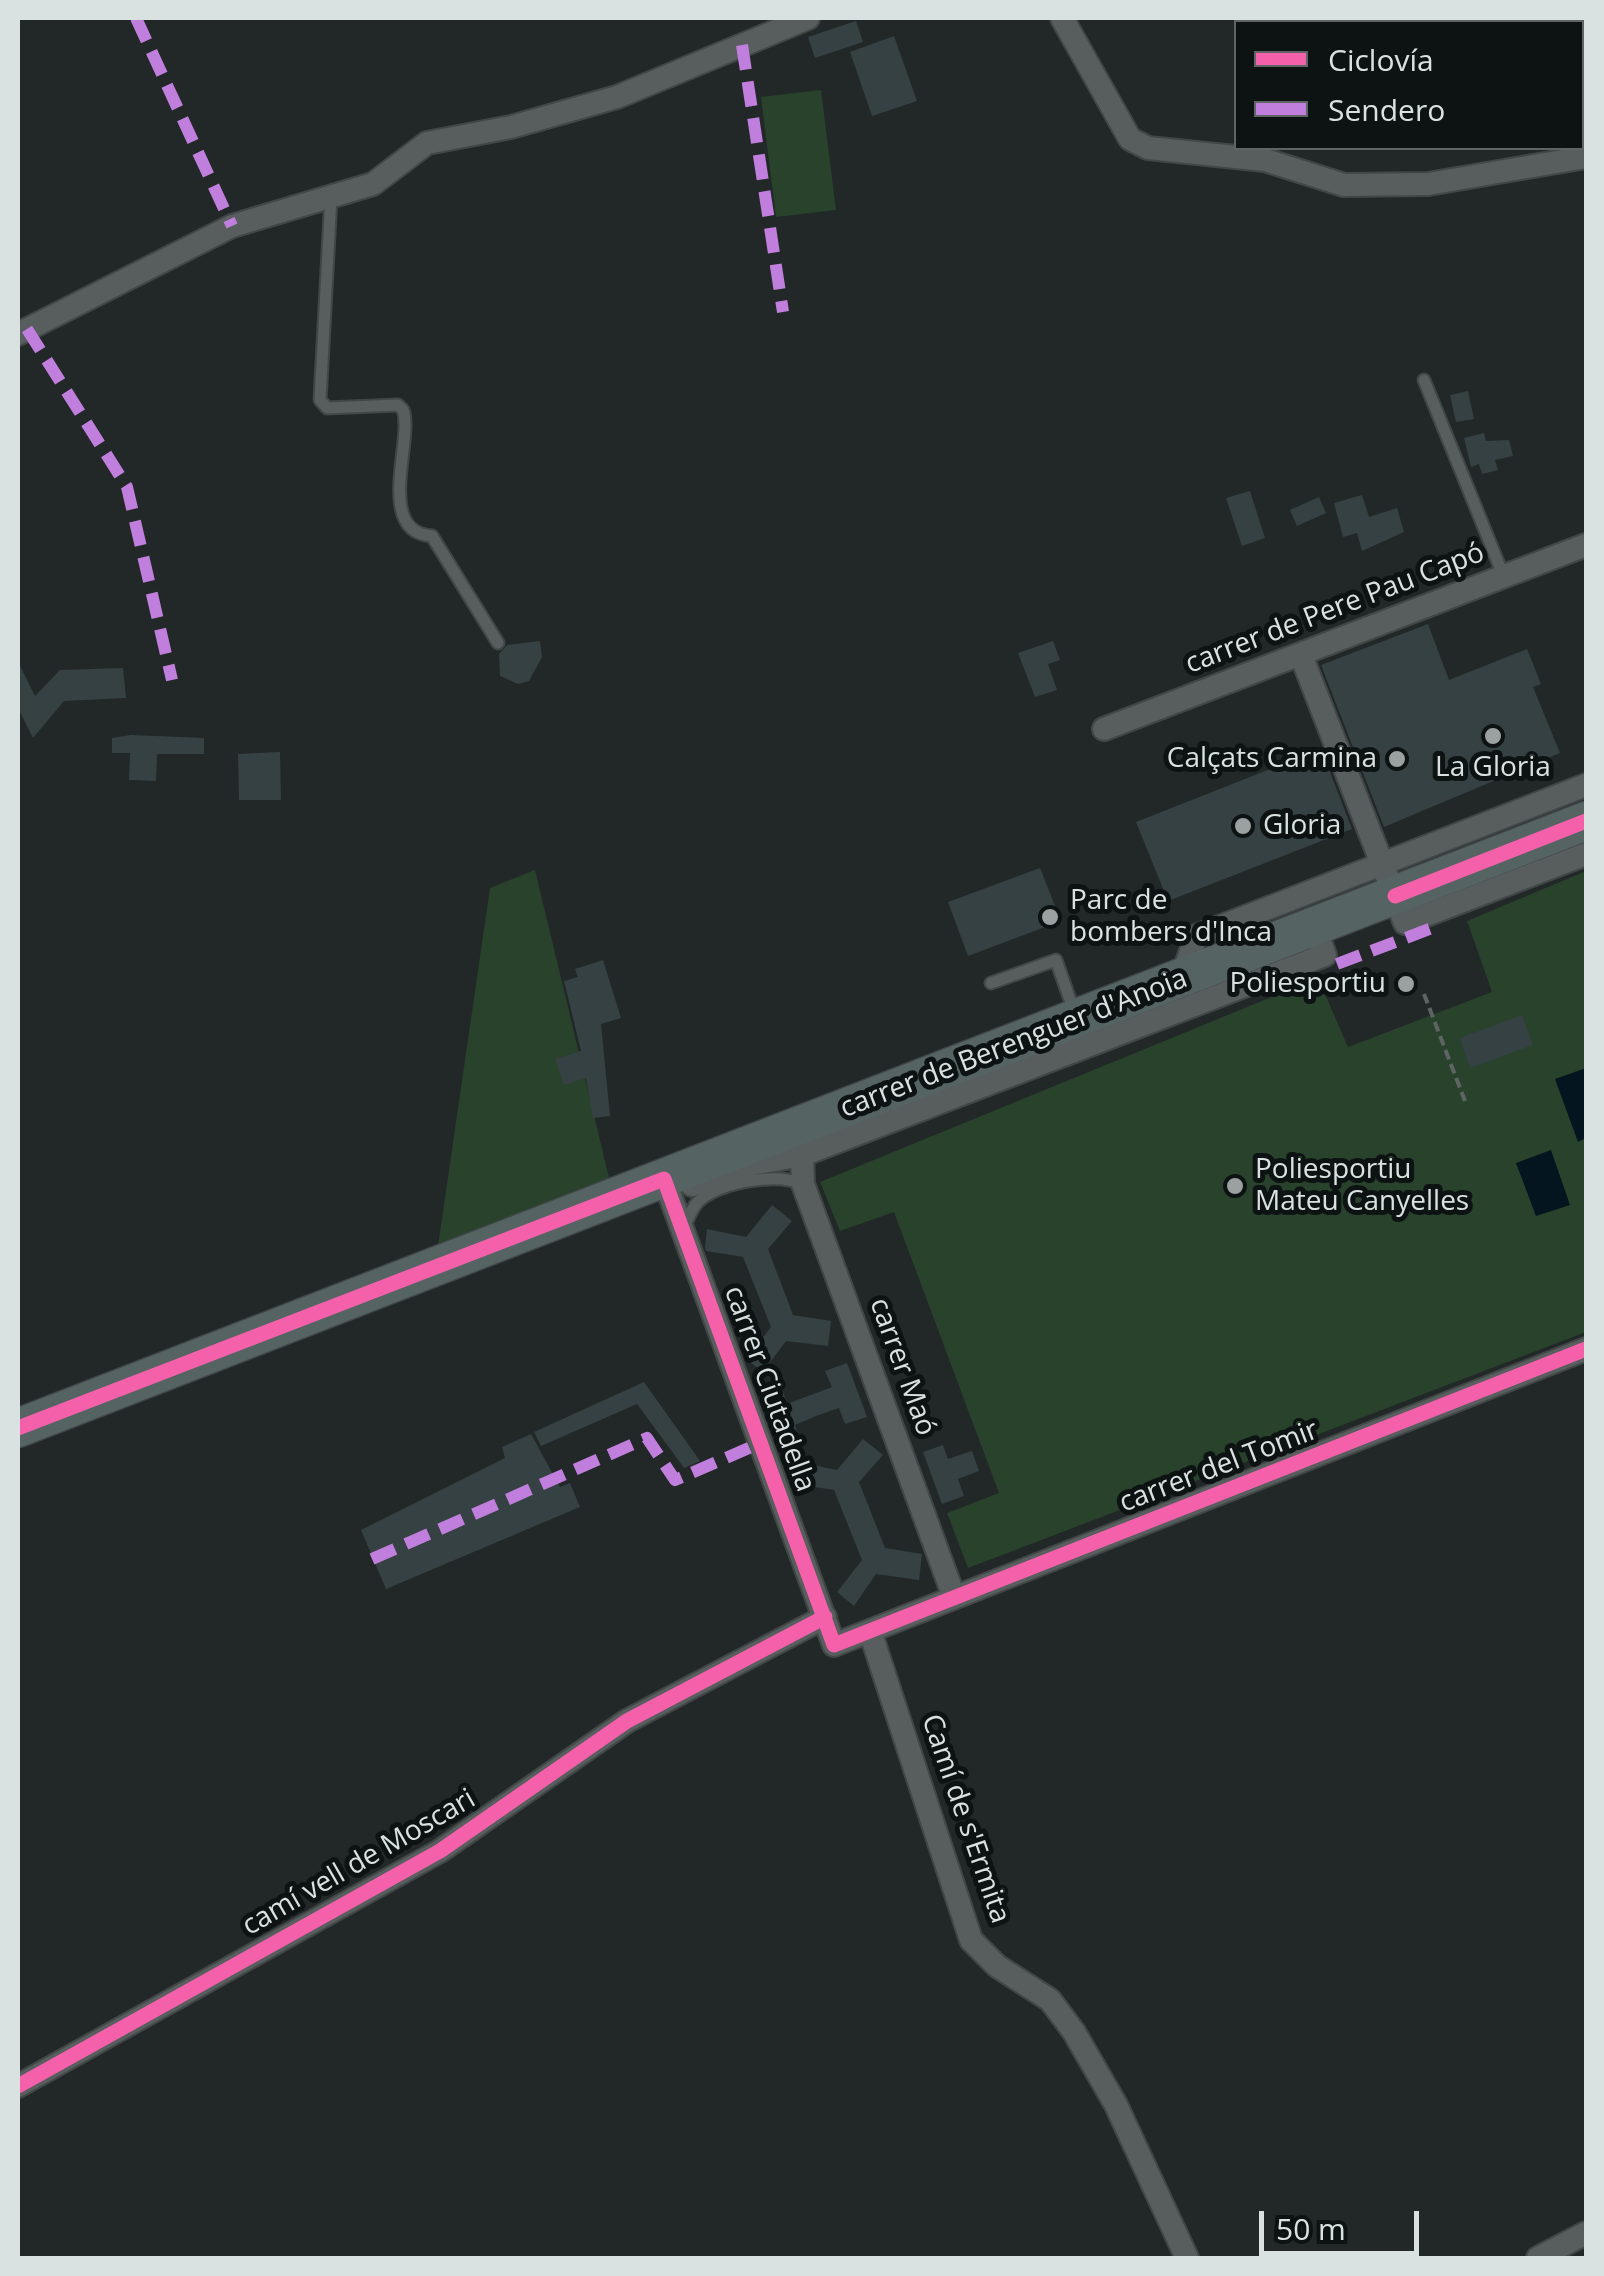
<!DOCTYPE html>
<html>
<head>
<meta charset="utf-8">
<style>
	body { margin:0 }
	#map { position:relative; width:1604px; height:2276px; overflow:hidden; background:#222828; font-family:"Open Sans",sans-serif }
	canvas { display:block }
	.frame { position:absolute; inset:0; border:20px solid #dae2e1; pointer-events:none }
	.legend { position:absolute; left:1234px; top:20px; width:350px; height:130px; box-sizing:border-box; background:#0d1212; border:2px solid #5f6565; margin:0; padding:12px 18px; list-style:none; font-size:30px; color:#dae2e1 }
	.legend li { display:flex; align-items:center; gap:20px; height:50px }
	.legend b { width:50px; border:2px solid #5f6565 }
	.scale { position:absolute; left:1259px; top:2211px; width:160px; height:45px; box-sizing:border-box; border:5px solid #dae2e1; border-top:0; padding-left:12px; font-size:30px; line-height:35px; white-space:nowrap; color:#dae2e1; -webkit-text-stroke:8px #0d1212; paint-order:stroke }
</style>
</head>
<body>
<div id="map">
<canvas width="1604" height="2276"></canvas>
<div class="frame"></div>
<ul class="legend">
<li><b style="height:12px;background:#f560ab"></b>Ciclovía</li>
<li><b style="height:12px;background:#c07fdc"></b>Sendero</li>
</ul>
<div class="scale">50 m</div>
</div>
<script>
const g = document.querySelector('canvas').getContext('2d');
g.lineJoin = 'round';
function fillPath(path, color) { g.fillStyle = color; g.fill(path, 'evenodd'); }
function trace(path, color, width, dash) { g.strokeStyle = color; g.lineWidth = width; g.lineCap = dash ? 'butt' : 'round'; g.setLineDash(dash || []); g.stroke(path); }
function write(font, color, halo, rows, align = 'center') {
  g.font = font + ' "Open Sans",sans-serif'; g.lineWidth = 10; g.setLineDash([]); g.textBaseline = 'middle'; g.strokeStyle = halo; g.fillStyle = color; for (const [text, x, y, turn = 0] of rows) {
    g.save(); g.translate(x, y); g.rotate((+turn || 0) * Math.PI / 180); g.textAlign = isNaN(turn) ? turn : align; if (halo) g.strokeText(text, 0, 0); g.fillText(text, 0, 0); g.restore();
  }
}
fillPath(new Path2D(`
	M 821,90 L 836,210 L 776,217 L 761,97 Z
	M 535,870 L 610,1182 L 438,1246 L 490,888 Z
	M 1586,871 L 1586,1332 L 968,1568 L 947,1513 L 999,1493 L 894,1212 L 840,1231 L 820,1182 L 1318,978 L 1348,1047 L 1492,992 L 1467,921 Z`), '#28422c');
fillPath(new Path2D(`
	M 1586,1068 L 1586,1138 L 1578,1142 L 1555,1079 Z
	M 1551,1150 L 1570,1205 L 1536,1216 L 1516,1163 Z`), '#05151f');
fillPath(new Path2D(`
	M 856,21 L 863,42 L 815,58 L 808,37 Z
	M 894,36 L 917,101 L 872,116 L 850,52 Z
	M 1468,391 L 1474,419 L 1456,422 L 1450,395 Z
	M 1484,433 L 1486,441 L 1509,440 L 1513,456 L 1495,460 L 1498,470 L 1482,474 L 1479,464 L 1471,467 L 1464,438 Z
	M 1250,491 L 1265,538 L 1242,546 L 1226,498 Z
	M 1362,495 L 1369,517 L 1397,508 L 1404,532 L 1362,551 L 1357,533 L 1343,537 L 1334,503 Z
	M 1319,497 L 1326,513 L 1297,526 L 1290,510 Z
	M 1428,624 L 1449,680 L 1527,649 L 1541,684 L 1533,687 L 1560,753 L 1384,827 L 1321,665 Z
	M 540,641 L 542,657 L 529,681 L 518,684 L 500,676 L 499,654 L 507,645 Z
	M 1053,641 L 1060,660 L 1048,664 L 1057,690 L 1035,697 L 1018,653 Z
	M 18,662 L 35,696 L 60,670 L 123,668 L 126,698 L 64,701 L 33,738 L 18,708 Z
	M 131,735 L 204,738 L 204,754 L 157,754 L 156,781 L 129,780 L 130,753 L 112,753 L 112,738 Z
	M 1321,749 L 1352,829 L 1168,901 L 1136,822 Z
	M 280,752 L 281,800 L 239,800 L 238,754 Z
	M 1040,868 L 1061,921 L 968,956 L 948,902 Z
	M 603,960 L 621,1018 L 601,1024 L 610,1116 L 593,1118 L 586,1078 L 564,1085 L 555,1059 L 581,1051 L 564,981 L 578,977 L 575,969 Z
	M 1522,1015 L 1533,1045 L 1470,1068 L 1460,1038 Z
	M 772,1205 L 792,1221 L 768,1249 L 793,1315 L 831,1321 L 828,1346 L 786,1341 L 763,1372 L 746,1359 L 771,1327 L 743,1257 L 706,1251 L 705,1247 L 707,1229 L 746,1237 Z
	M 847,1363 L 867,1417 L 845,1424 L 839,1408 L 816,1416 L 795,1425 L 801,1442 L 781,1449 L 760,1396 L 782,1388 L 787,1404 L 832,1387 L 825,1371 Z
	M 644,1382 L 700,1461 L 684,1468 L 637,1404 L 541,1446 L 534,1432 Z
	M 531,1434 L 560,1487 L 570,1483 L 580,1507 L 386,1589 L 361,1530 L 505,1458 L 502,1447 Z
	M 863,1439 L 883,1455 L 859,1482 L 885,1548 L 922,1554 L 919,1580 L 876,1574 L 854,1606 L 837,1592 L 862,1560 L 834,1490 L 796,1484 L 798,1462 L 837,1470 Z
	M 943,1445 L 948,1459 L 972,1451 L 979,1471 L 958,1479 L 964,1496 L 942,1504 L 923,1452 Z`), '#364143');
const lane = new Path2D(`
	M 331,197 L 320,400 L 327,408 L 398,405 L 403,410 C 414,439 374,532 432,536 L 498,643
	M 1424,380 L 1504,577
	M 991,983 L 1056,960 L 1074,1011
	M 684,1228 C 688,1219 692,1206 701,1199 C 726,1181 776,1173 803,1184`);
const street = new Path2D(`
	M 1062,18 L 1130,139 L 1148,148 L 1265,160 L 1344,185 L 1428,184 L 1586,157
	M 18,334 L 232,226 L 373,184 L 427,143 L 511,127 L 617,97 L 808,18
	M 1301,655 L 1405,923 L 1586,854
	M 1104,729 L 1586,545
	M 1181,980 L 1196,936 L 1586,785
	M 802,1155 L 803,1184 L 954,1597
	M 664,1179 L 834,1645 L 1586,1349
	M 692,1185 L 752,1164 L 802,1155 L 1325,955 L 1315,928
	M 870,1631 L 971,1940 L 997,1966 L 1050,2000 L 1074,2032 L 1116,2105 L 1187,2258
	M 18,2086 L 440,1851 L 627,1721 L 825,1617
	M 1538,2258 L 1586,2233`);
const primary = new Path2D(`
	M 18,1428 L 1586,821`);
trace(lane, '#414646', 15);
trace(street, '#414646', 26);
trace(primary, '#414646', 41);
trace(new Path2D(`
	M 1424,994 L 1465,1101`), '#5e6463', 4, [10, 5]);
trace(lane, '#585d5d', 11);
trace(street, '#585d5d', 22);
trace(primary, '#556462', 38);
trace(new Path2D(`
	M 136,18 L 232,226
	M 742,45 L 783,312
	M 27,329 L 127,487 L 172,680
	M 1337,964 L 1440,925
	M 372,1559 L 647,1438 L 675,1480 L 763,1442`), '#c07fdc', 12, [25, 12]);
trace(new Path2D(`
	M 1395,896 L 1586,821
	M 18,1428 L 664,1179 L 834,1645 L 1586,1349
	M 18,2086 L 440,1851 L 627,1721 L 825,1617`), '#f560ab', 15);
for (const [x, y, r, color] of [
	[1493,736,10,"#9aa1a0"],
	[1397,759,10,"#9aa1a0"],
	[1243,826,10,"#9aa1a0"],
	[1050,917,10,"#9aa1a0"],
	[1406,984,10,"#9aa1a0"],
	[1235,1186,10,"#9aa1a0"]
]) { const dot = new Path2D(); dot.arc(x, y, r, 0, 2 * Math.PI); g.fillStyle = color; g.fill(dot); trace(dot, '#0d1212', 4); }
write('28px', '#dae2e1', '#0d1212', [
	["carrer de Pere Pau Capó",1335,609,-21],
	["carrer de Berenguer d'Anoia",1014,1044,-21],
	["carrer Maó",902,1367,70],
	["carrer Ciutadella",769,1389,70],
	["carrer del Tomir",1219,1467,-21],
	["Camí de s'Ermita",965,1819,71],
	["camí vell de Moscari",359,1863,-30]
]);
write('28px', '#dae2e1', '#0d1212', [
	["Calçats Carmina",1377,759,"right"],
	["La Gloria",1493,768,"center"],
	["Gloria",1263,826],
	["Parc de",1070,901],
	["bombers d'Inca",1070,933],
	["Poliesportiu",1386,984,"right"],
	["Poliesportiu",1255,1170],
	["Mateu Canyelles",1255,1202]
], 'left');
</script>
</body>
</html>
